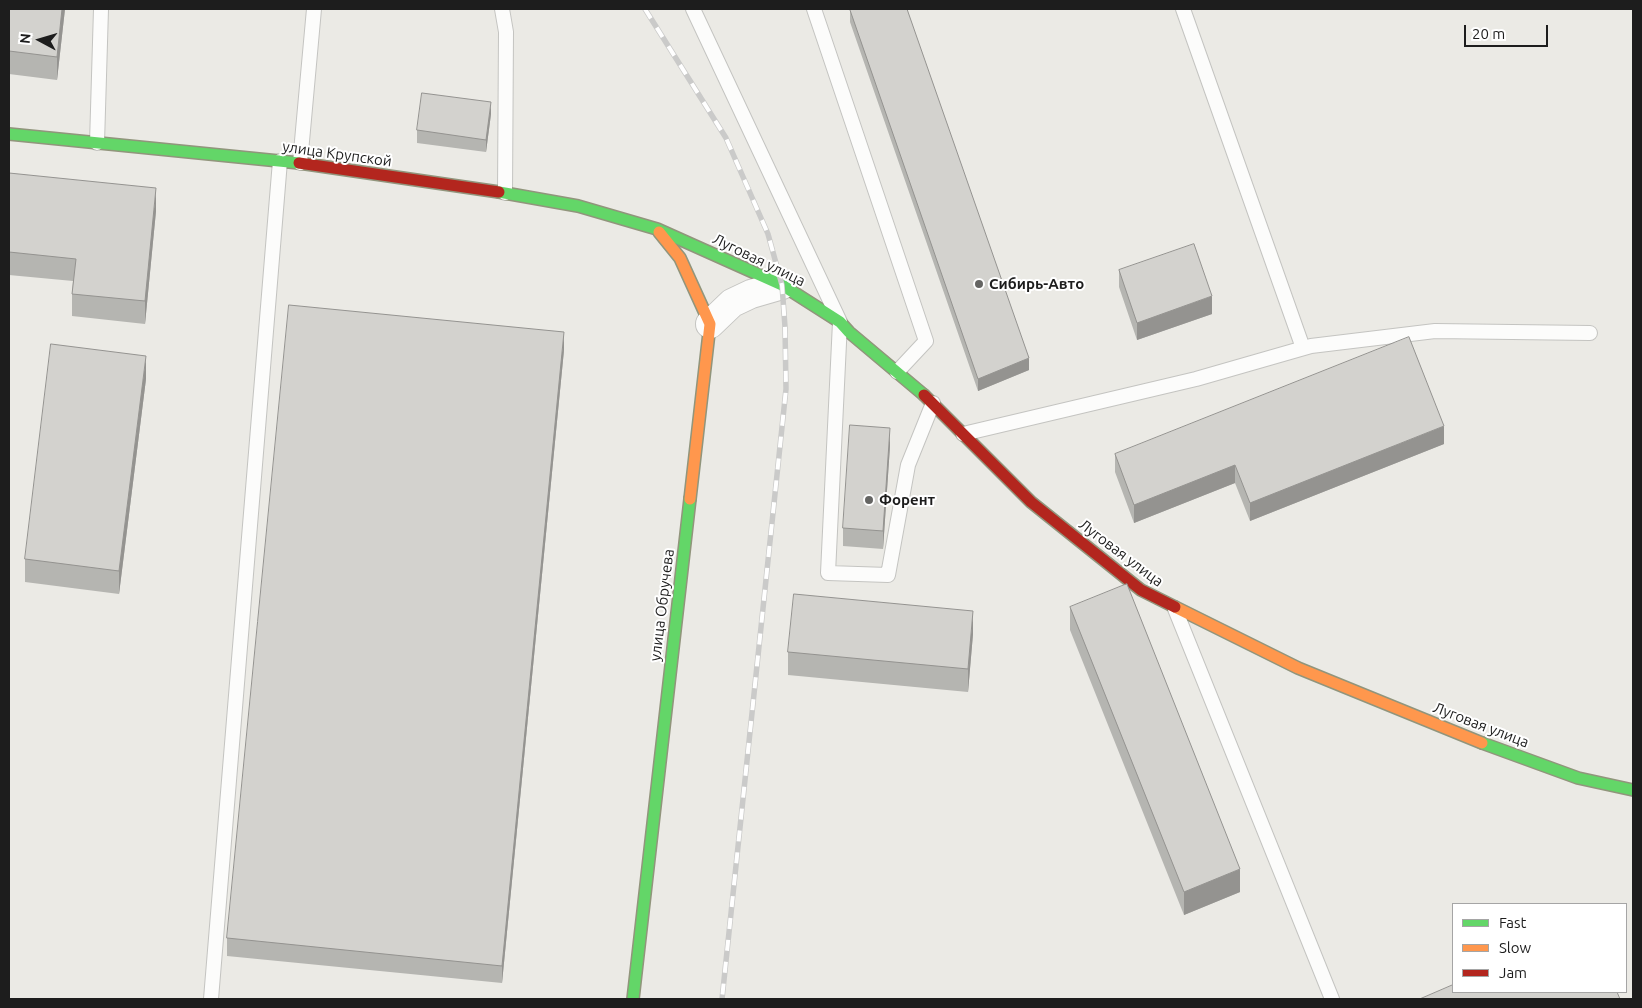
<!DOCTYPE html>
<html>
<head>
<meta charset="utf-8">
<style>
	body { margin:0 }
	#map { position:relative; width:1642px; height:1008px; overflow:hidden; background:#ebeae5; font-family:Ubuntu,sans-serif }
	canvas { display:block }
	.frame { position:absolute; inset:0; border:10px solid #1d1d1d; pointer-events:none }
	.legend { position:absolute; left:1452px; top:903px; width:175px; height:90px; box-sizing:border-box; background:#fff; border:1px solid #a5a5a5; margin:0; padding:6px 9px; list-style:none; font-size:15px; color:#1d1d1d }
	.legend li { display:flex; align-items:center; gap:10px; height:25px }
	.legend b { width:25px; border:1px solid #a5a5a5 }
	.north { position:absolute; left:15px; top:15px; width:50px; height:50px; -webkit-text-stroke:4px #fff; paint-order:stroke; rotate:276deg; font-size:14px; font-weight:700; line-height:20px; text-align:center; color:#1d1d1d }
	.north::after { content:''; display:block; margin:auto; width:18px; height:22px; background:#1d1d1d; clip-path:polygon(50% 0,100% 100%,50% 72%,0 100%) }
	.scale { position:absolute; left:1464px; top:25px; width:84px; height:22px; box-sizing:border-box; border:2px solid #1d1d1d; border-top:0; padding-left:6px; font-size:15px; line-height:18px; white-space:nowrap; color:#1d1d1d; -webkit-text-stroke:4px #fff; paint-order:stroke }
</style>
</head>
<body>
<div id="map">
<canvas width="1642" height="1008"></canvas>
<div class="frame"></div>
<ul class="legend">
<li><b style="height:6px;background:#63d668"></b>Fast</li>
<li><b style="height:6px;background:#ff974d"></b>Slow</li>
<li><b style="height:6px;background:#b3261e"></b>Jam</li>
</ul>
<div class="north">N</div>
<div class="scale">20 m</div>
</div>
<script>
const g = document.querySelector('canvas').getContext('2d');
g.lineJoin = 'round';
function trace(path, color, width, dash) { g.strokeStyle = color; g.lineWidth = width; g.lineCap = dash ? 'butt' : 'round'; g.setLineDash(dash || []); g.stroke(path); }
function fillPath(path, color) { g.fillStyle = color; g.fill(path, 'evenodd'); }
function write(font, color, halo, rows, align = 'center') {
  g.font = font + ' Ubuntu,sans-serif'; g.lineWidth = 4; g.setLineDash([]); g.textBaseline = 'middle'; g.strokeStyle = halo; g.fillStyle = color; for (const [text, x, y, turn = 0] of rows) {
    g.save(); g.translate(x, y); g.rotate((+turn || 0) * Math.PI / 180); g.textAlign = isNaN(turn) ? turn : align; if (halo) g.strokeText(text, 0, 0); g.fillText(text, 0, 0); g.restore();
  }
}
const lane = new Path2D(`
	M 502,9 L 506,32 L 505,193
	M 693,9 L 840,322 L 828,573 L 888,575 L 908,465 L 933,403
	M 814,9 L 926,341 L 897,372
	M 1183,9 L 1303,348
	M 97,143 L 101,9
	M 300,163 L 314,9
	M 963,434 L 1196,379 L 1311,346 L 1435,331 L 1590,333
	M 1175,609 L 1332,999
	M 211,999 L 280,161`);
const street = new Path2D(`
	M 710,324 L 732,303 L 751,294 L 782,285`);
const fast = new Path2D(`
	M 9,134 L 299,163
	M 499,192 L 578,206 L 657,229 L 782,285 L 840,322 L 849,332 L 924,395
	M 1482,743 L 1578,778 L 1633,790
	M 633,999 L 690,499`);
const slow = new Path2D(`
	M 659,232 L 680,258 L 710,324 L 690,499
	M 1175,607 L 1298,668 L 1482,743`);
const jam = new Path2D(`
	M 299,163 L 499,192
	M 924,395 L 1031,502 L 1141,590 L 1175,607`);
trace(lane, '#c4c4c1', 16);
trace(street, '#c4c4c1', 30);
trace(fast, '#91957c', 14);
trace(slow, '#91957c', 14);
trace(jam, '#91957c', 14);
trace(lane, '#fcfcfb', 14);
trace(street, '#fcfcfb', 28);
trace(fast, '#63d668', 11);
trace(slow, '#ff974d', 11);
trace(jam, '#b3261e', 11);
const rail = new Path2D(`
	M 645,9 L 726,138 L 768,234 L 782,285 L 785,327 L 786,389 L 722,999`);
trace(rail, '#cacac9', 5.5);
trace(rail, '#fff', 4, [11]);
fillPath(new Path2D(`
	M 9,9 L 65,9 L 57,80 L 9,74 Z
	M 850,10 L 1029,370 L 978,391 L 850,22 Z
	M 491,114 L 486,152 L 417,143 L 417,130 Z
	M 9,173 L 156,211 L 145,324 L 72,316 L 72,294 L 73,281 L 9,275 Z
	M 1119,270 L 1212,314 L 1137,340 L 1119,287 Z
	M 564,350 L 502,983 L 227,956 L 227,938 Z
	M 146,379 L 119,594 L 25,582 L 25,559 Z
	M 1444,444 L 1250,521 L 1235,483 L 1134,523 L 1115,472 L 1115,454 Z
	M 890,446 L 883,549 L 843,546 L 843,528 Z
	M 1070,607 L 1240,892 L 1184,915 L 1070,630 Z
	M 973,634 L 968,692 L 788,675 L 788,652 Z`), '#b5b5b1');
fillPath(new Path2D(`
	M 62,9 L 65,9 L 57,80 L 57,57 Z
	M 491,102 L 491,114 L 486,152 L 486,140 Z
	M 156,188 L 156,211 L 145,324 L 145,301 Z
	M 1212,296 L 1212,314 L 1137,340 L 1137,323 Z
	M 564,332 L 564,350 L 502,983 L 502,966 Z
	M 146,356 L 146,379 L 119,594 L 119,571 Z
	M 1029,358 L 1029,370 L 978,391 L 978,379 Z
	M 1444,426 L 1444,444 L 1250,521 L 1250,503 Z
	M 890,428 L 890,446 L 883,549 L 883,531 Z
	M 1235,465 L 1235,483 L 1134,523 L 1134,505 Z
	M 973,611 L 973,634 L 968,692 L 968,669 Z
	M 1240,869 L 1240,892 L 1184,915 L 1184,892 Z`), '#949390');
const building = new Path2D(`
	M 9,9 L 62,9 L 57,57 L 9,51 Z
	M 853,9 L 907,9 L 1029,358 L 978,379 L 850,10 Z
	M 422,93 L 491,102 L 486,140 L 417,130 Z
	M 9,173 L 156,188 L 145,301 L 72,294 L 76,259 L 9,252 Z
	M 1194,244 L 1212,296 L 1137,323 L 1119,270 Z
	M 289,305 L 564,332 L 502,966 L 227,938 Z
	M 1409,337 L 1444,426 L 1250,503 L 1235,465 L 1134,505 L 1115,454 Z
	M 51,344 L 146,356 L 119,571 L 25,559 Z
	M 850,425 L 890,428 L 883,531 L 843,528 Z
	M 1127,584 L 1240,869 L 1184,892 L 1070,607 Z
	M 794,594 L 973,611 L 968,669 L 788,652 Z
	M 1453,985 L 1453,992 L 1617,992 L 1620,999 L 1420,999 Z`);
fillPath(building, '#d3d2ce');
trace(building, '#949390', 1);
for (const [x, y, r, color] of [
	[979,284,5,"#656563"],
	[869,500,5,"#656563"]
]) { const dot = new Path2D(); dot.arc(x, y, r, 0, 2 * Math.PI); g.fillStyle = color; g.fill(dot); trace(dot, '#fff', 2); }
write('15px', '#1d1d1d', '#fff', [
	["улица Крупской",337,154,8],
	["Луговая улица",759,260,26],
	["Луговая улица",1121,553,37],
	["улица Обручева",662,605,-83],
	["Луговая улица",1481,725,21]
]);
write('bold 15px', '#1d1d1d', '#fff', [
	["Сибирь-Авто",989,284],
	["Форент",879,500]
], 'left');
</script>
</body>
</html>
